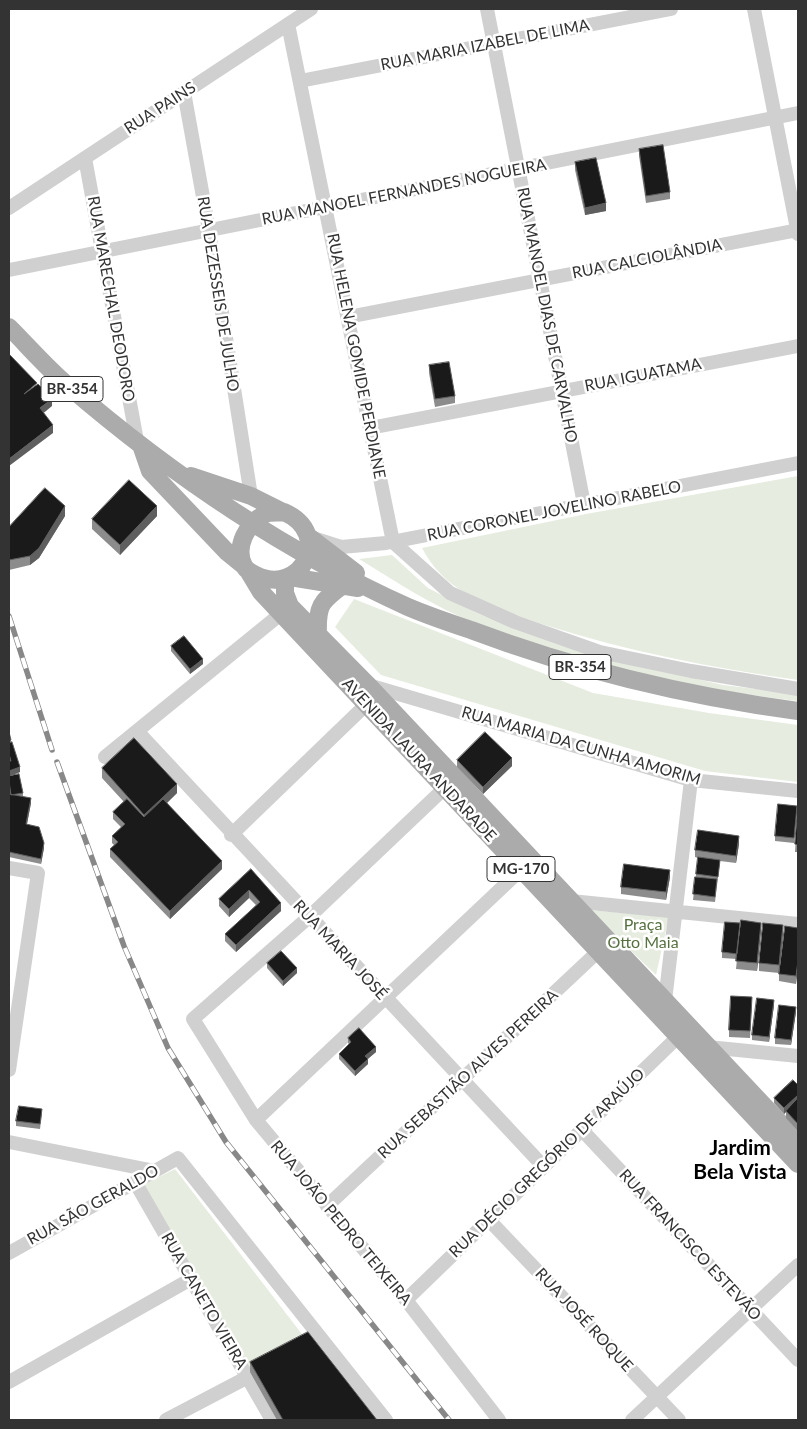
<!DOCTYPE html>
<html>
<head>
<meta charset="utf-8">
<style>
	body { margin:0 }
	#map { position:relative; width:807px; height:1429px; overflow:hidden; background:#fff; font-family:Lato,sans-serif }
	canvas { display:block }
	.frame { position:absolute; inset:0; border:10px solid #333; pointer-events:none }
</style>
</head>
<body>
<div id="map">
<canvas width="807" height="1429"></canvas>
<div class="frame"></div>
</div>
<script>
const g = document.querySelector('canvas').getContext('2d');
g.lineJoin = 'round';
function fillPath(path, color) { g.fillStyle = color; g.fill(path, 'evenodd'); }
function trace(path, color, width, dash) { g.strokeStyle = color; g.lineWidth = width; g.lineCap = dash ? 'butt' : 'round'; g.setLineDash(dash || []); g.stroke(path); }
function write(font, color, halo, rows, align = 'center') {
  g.font = font + ' Lato,sans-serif'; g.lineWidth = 5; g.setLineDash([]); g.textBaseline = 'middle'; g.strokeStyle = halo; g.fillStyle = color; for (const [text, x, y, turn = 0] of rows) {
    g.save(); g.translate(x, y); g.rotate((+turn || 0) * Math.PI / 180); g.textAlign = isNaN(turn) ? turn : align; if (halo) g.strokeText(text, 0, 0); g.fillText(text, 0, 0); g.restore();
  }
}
fillPath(new Path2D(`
	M 798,476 L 798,680 C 712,668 627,651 545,625 C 512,614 475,603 448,581 C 437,571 429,561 422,548 L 586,514 Z
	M 392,555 L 428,588 L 479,614 L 526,632 L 605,658 L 723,685 L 798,694 L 798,701 C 686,688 580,665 475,623 C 434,607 397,582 359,559 Z
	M 354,599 L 593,693 L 709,713 L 798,725 L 798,782 L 705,771 L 381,675 L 335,627 Z
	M 589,910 L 669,917 L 656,975 Z
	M 175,1169 L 308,1342 L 250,1372 L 141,1186 Z`), '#e6ecdf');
trace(new Path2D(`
	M 487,9 L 584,504
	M 754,9 L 798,234
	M 288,24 L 393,542 L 450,593 L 515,622 L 600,652 L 691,671 L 798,689
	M 300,81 L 671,9
	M 184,92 L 209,230 L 251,496
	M 85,158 L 137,441
	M 9,208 L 311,9
	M 9,270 L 798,113
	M 348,317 L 798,230
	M 370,428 L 798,346
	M 316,539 L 341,547 L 386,543 L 798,463
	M 368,685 L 691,780 L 798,791
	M 138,732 L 544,1167
	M 105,757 L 288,608
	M 451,782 L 309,917 L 193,1019 L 256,1120 L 406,1300 L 499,1420
	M 231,835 L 373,698
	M 9,868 L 38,873 L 9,1070
	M 571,901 L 798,924
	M 665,1001 L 691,780
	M 706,1049 L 708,1047 L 798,1056
	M 256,1120 L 528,863
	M 582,1130 L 798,1360
	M 9,1142 L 155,1171
	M 135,1182 L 272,1420
	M 327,1206 L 605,945
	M 489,1220 L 679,1420
	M 9,1253 L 178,1158 L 386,1420
	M 406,1300 L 685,1030
	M 9,1382 L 191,1279
	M 166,1420 L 248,1377
	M 632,1420 L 798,1265`), '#d0d0d0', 14);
trace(new Path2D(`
	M 9,327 C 28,346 46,367 66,384 C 169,473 284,551 408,607 C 429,616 450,623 471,630 C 577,670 686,696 798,711
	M 141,445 L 150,471 L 227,552 L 243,565
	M 191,476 L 251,496 L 283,512
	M 284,512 C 334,534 301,597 256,575 C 251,573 247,571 244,566 C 234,547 247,523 265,514 C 270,512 278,513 284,512 Z
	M 309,537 L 356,573
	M 249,572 L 261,592 L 798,1164
	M 290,577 L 358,588
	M 285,578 L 285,593 L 290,606 L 367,684 L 798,1142
	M 318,634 C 317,606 320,602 343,585`), '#ababab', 18);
const rail = new Path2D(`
	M 9,616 L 52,750
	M 57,762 L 124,946 L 168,1048 L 226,1142 L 449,1420`);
trace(rail, '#888', 5.5);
trace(rail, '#fff', 4, [11]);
fillPath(new Path2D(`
	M 639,149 L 670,192 L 670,199 L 646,203 L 639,156 Z
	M 575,162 L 606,211 L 585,215 L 575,170 Z
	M 429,365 L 455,396 L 455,403 L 435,407 L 429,373 Z
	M 65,516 L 39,558 L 30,565 L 9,570 L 9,527 Z
	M 157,516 L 120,555 L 92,529 L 92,519 Z
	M 171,646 L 203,664 L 190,674 L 171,651 Z
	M 9,732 L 11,742 L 20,772 L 10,776 L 23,793 L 23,797 L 31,803 L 27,824 L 44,848 L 41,864 L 9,857 L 9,794 L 10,794 L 9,786 Z
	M 457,760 L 512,766 L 483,794 L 457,767 Z
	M 102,768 L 177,793 L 167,803 L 222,869 L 170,919 L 110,857 L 110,849 L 114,845 L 112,843 L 112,836 L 121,827 L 113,819 L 113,812 L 124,802 L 102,778 Z
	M 798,804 L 798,852 L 795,852 Z
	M 797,811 L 794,843 L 775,841 L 775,836 Z
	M 739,844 L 736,863 L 720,861 L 715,902 L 693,900 L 698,858 L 695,857 L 695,850 Z
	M 251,869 L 281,911 L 236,952 L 225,941 L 225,934 L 256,905 L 249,898 L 229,917 L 219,906 L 219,899 Z
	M 670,877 L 666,900 L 621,894 L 621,887 Z
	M 798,928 L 796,984 L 779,981 L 779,974 Z
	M 761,930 L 757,971 L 736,969 L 737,959 L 722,958 L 722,952 Z
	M 783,933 L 779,973 L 759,971 L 759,963 Z
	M 267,963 L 297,973 L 283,986 L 267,968 Z
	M 752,1004 L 750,1038 L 729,1037 L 729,1030 Z
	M 774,1005 L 769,1042 L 752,1040 L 752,1035 Z
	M 796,1012 L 791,1045 L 775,1044 L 775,1038 Z
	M 348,1038 L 376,1052 L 368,1059 L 368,1064 L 355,1076 L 339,1059 L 339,1054 L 349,1044 L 348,1043 Z
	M 798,1085 L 798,1131 L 786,1118 L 786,1112 L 784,1114 L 774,1103 L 774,1098 Z
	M 42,1114 L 40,1129 L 16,1126 L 16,1121 Z
	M 250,1362 L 377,1420 L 277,1420 L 250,1372 Z`), '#8c8c8c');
fillPath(new Path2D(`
	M 606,203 L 606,211 L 585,215 L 585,208 Z
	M 52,399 L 52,406 L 40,416 L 40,408 Z
	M 53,425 L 53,433 L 9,466 L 9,459 Z
	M 65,506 L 65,516 L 39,558 L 30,565 L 30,556 Z
	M 157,506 L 157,516 L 120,555 L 120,545 Z
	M 203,659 L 203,664 L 190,674 L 190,669 Z
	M 512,758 L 512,766 L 483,794 L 483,787 Z
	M 20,767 L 20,772 L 9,776 L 9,771 Z
	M 177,784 L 177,793 L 144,825 L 144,815 Z
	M 31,798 L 31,803 L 26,829 L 26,824 Z
	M 739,836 L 739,844 L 736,863 L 736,856 Z
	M 44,843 L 44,848 L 41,864 L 41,859 Z
	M 222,861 L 222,869 L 170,919 L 170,911 Z
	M 670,870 L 670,877 L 666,900 L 666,892 Z
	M 249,890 L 249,898 L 229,917 L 229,909 Z
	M 281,903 L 281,911 L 236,952 L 236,945 Z
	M 761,923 L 761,930 L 757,971 L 757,963 Z
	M 783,925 L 783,933 L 779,973 L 779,965 Z
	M 798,961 L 798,968 L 796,984 L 796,976 Z
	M 297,968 L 297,973 L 283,986 L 283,981 Z
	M 774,1000 L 774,1005 L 769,1042 L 769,1037 Z
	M 796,1007 L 796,1012 L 791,1045 L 791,1040 Z
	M 376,1047 L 376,1052 L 365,1061 L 365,1056 Z
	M 368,1059 L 368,1064 L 355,1076 L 355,1071 Z
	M 798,1095 L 798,1100 L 786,1111 L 786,1112 L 784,1114 L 784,1108 Z`), '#5f5f5f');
const building = new Path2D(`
	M 663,145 L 670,192 L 646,196 L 639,149 Z
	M 596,158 L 606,203 L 585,208 L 575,162 Z
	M 9,354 L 37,383 L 24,394 L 38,384 L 52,399 L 40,408 L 53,425 L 9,459 Z
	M 449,362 L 455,396 L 435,399 L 429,365 Z
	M 129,480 L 157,506 L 120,545 L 92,519 Z
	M 45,488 L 65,506 L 39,548 L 30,556 L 9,560 L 9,527 Z
	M 184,636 L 203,659 L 190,669 L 171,646 Z
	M 9,732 L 11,740 L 9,741 Z
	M 485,732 L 512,758 L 483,787 L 457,760 Z
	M 134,738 L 177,784 L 144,815 L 102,768 Z
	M 12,742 L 20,767 L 9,771 L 9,761 L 11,761 L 9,754 L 9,743 Z
	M 19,774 L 23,793 L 11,795 L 9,781 L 9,776 Z
	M 9,794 L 31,798 L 26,824 L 39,827 L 44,843 L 41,859 L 9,852 Z
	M 127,799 L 144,817 L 163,799 L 222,861 L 170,911 L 110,849 L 118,842 L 112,836 L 125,824 L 113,812 Z
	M 778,804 L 797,806 L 794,838 L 775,836 Z
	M 798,804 L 798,845 L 795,844 Z
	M 698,830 L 739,836 L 736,856 L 695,850 Z
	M 698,857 L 720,860 L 718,877 L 696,874 Z
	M 624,864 L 670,870 L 666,892 L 621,887 Z
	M 251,869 L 281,903 L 236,945 L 225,934 L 260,902 L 249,890 L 229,909 L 219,899 Z
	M 695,877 L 717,879 L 715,897 L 693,894 Z
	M 741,920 L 761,923 L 757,963 L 736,961 Z
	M 725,922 L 740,923 L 737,954 L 722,952 Z
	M 763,923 L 783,925 L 779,965 L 759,963 Z
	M 785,926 L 798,928 L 798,961 L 796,976 L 779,974 Z
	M 281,951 L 297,968 L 283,981 L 267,963 Z
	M 731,996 L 752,997 L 750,1031 L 729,1030 Z
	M 757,998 L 774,1000 L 769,1037 L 752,1035 Z
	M 779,1005 L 796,1007 L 791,1040 L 775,1038 Z
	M 359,1028 L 376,1047 L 365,1056 L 368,1059 L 355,1071 L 339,1054 L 351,1042 L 348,1038 Z
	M 793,1080 L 798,1085 L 798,1095 L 784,1108 L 774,1098 Z
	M 798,1098 L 798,1124 L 786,1111 Z
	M 19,1106 L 42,1109 L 40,1124 L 16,1121 Z
	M 308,1332 L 377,1420 L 283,1420 L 250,1362 Z`);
fillPath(building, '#1a1a1a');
trace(building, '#5f5f5f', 1);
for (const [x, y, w] of [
	[72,389,62],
	[580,667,62],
	[521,869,68]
]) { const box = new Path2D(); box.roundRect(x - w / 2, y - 12.5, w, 25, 4); g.fillStyle = '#fff'; g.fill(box); trace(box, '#333', 1); }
write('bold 15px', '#333', null, [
	["BR-354",72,389],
	["BR-354",580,667],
	["MG-170",521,869]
]);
write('16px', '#333', '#fff', [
	["RUA MARIA IZABEL DE LIMA",485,45,-11],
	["RUA PAINS",160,108,-33],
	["RUA MANOEL FERNANDES NOGUEIRA",404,192,-11],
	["RUA CALCIOLÂNDIA",647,259,-11],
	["RUA DEZESSEIS DE JULHO",218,294,81],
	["RUA MARECHAL DEODORO",111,299,80],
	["RUA MANOEL DIAS DE CARVALHO",547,315,79],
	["RUA HELENA GOMIDE PERDIANE",356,356,79],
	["RUA IGUATAMA",643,375,-11],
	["RUA CORONEL JOVELINO RABELO",554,511,-11],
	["RUA MARIA DA CUNHA AMORIM",581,746,16],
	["AVENIDA LAURA ANDARADE",419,760,47],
	["RUA MARIA JOSÉ",340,950,47],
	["RUA SEBASTIÃO ALVES PEREIRA",468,1074,-43],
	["RUA DÉCIO GREGÓRIO DE ARAÚJO",547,1163,-44],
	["RUA SÃO GERALDO",93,1205,-29],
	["RUA JOÃO PEDRO TEIXEIRA",341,1223,50],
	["RUA FRANCISCO ESTEVÃO",690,1245,47],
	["RUA CANETO VIEIRA",204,1301,60],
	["RUA JOSÉ ROQUE",584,1320,47]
]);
write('16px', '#56703f', '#fff', [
	["Praça",643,925],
	["Otto Maia",643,943]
]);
write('bold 21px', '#000', '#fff', [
	["Jardim",740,1148],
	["Bela Vista",740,1172]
]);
</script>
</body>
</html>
